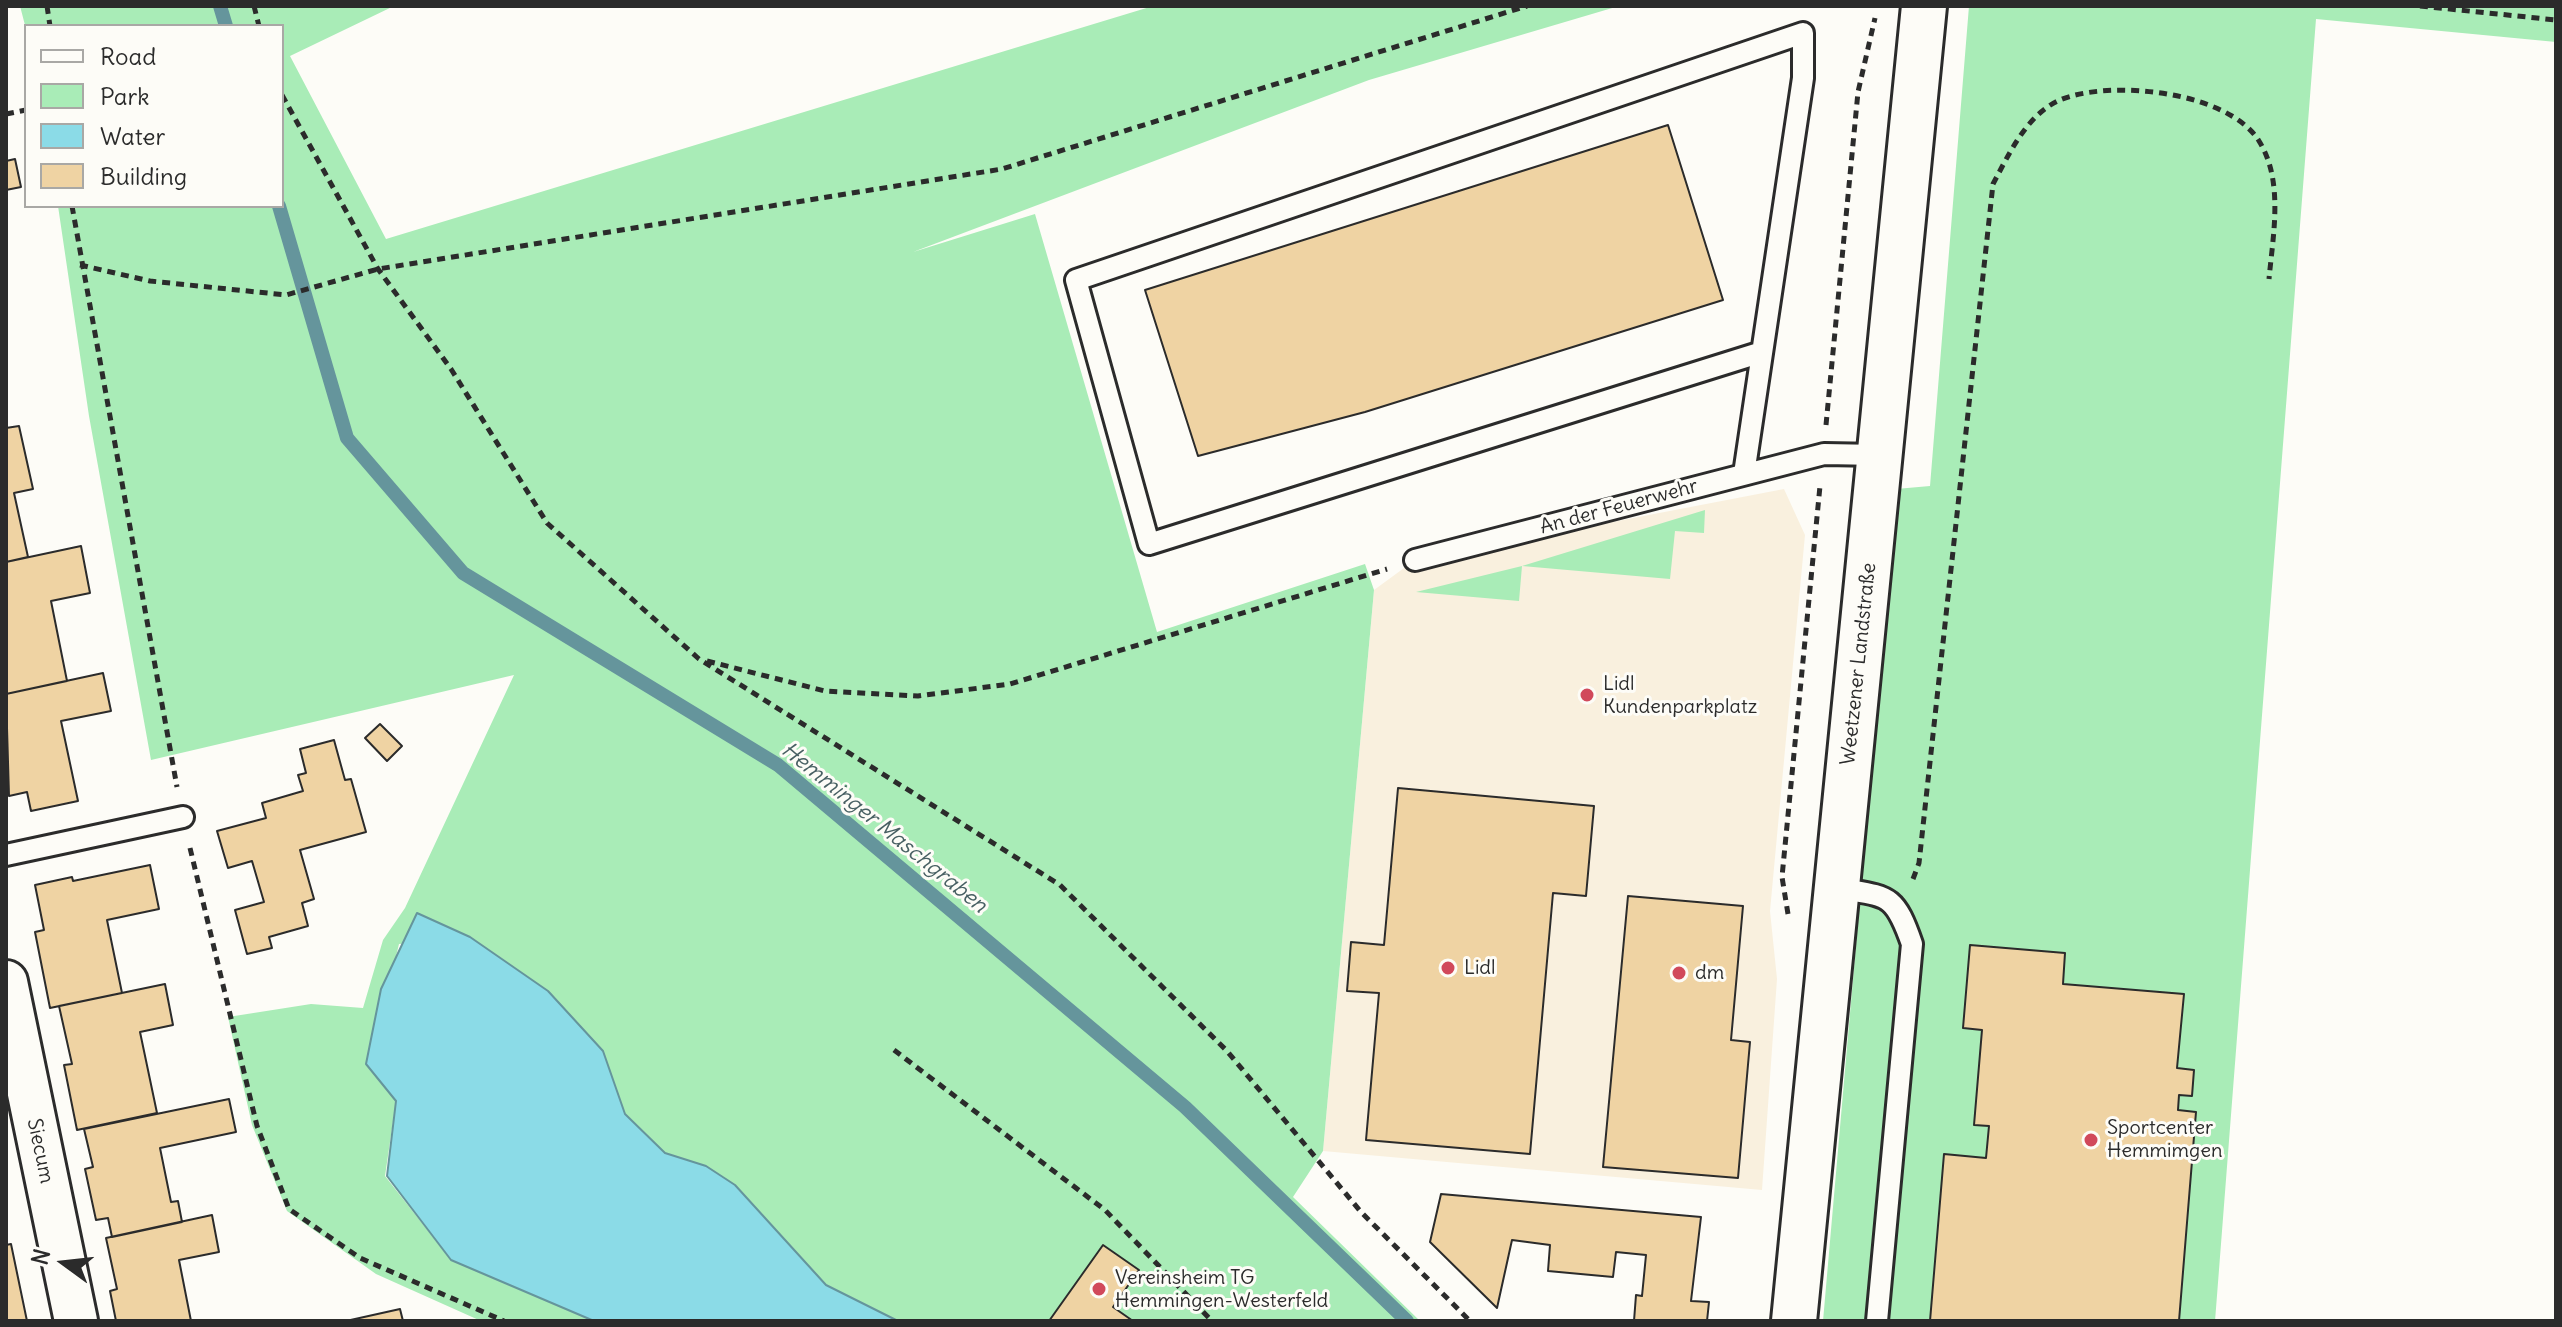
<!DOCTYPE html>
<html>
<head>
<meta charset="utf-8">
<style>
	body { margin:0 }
	#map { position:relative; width:2562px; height:1327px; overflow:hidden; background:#fdfcf7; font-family:Delius,sans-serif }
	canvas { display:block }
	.frame { position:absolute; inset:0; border:8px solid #2b2b2b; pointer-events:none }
	.legend { position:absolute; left:24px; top:24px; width:260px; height:184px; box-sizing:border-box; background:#fdfcf7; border:2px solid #a9a8a5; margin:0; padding:10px 14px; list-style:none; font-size:24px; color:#2b2b2b }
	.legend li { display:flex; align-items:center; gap:16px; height:40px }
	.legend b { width:40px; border:2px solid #a9a8a5 }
	.north { position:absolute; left:24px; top:1223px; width:80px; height:80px; -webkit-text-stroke:6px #fdfcf7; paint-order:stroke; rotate:285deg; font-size:22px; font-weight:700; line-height:32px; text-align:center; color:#2b2b2b }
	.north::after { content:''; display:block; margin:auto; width:28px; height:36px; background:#2b2b2b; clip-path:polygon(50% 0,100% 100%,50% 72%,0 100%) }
</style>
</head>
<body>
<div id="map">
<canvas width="2562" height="1327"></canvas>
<div class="frame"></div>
<ul class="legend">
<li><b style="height:10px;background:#fdfcf7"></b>Road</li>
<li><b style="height:22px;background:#a9ecb7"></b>Park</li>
<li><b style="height:22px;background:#8bdbe7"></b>Water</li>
<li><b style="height:22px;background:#efd3a3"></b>Building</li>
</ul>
<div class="north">N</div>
</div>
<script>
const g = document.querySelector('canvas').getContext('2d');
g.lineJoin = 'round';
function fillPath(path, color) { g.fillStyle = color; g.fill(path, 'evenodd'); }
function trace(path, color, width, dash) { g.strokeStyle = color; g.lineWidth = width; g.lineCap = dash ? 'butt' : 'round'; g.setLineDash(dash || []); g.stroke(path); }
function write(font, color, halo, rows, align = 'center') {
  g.font = font + ' Delius,sans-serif'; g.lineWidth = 6; g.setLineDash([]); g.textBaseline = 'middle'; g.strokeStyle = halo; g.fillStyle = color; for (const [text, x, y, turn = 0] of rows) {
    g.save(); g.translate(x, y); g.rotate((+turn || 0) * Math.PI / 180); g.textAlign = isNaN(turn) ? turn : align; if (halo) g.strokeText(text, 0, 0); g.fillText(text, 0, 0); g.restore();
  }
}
fillPath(new Path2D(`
	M 1784,489 L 1805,535 L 1770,911 L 1777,979 L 1762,1190 L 1323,1151 L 1374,590 L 1415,560 Z`), '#f9f0de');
fillPath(new Path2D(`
	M 20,6 L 394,6 L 290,56 L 386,239 L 1153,6 L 1619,6 L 1369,80 L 913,252 L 1035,214 L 1157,632 L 1365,564 L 1374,590 L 1323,1151 L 1293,1197 L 1420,1321 L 898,1321 L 826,1285 L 735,1185 L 706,1166 L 665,1153 L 625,1114 L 603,1051 L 548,991 L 470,937 L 399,944 L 393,969 L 381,989 L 379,1010 L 396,1101 L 385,1176 L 451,1260 L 594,1321 L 481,1321 L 376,1274 L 287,1211 L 252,1125 L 228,1017 L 311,1004 L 363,1008 L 383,940 L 405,908 L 514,675 L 151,760 L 89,416 L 58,206 L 282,206 L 282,26 L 26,26 L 26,29 Z
	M 1969,6 L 2556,6 L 2556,42 L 2316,19 L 2215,1321 L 1823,1321 L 1896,489 L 1930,486 Z
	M 1705,510 L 1704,533 L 1675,531 L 1670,579 L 1522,566 L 1519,601 L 1416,592 L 1522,566 Z`), '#a9ecb7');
const water = new Path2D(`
	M 417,913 L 470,937 L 548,991 L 603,1051 L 625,1114 L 665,1153 L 706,1166 L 735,1185 L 826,1285 L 898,1321 L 594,1321 L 451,1260 L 387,1176 L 396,1101 L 366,1064 L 381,989 Z`);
fillPath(water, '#8bdbe7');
trace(water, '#65959c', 2);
trace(new Path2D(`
	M 220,6 L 226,26
	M 279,206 L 347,438 L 463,573 L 778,765 L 1185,1107 L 1407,1321`), '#65959c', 14);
const building = new Path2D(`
	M 1668,125 L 1723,300 L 1365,412 L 1198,456 L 1145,290 Z
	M 15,159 L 21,187 L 6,190 L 6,161 Z
	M 19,426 L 33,489 L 14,493 L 28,557 L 6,562 L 6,428 Z
	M 81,546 L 90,593 L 51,601 L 67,681 L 6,694 L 6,562 Z
	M 103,673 L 111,711 L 61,721 L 78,801 L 31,811 L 27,792 L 9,796 L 6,694 Z
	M 380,724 L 402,746 L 387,761 L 365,738 Z
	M 334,740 L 345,780 L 351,779 L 366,832 L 300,850 L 314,899 L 302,903 L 308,926 L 269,937 L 272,948 L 247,954 L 235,910 L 264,902 L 252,861 L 228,868 L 217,831 L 266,818 L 262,803 L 303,791 L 298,775 L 306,773 L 300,749 Z
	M 1398,788 L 1594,806 L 1586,896 L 1553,893 L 1530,1154 L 1366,1140 L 1379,993 L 1347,991 L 1351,942 L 1384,945 Z
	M 150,865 L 159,909 L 107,920 L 122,993 L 50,1008 L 35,932 L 44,930 L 35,885 L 72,877 L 73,881 Z
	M 1628,896 L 1743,906 L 1731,1040 L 1750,1042 L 1738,1178 L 1603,1167 Z
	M 1970,945 L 2065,953 L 2063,984 L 2184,994 L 2177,1068 L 2194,1070 L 2192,1096 L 2179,1095 L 2178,1110 L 2196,1112 L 2179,1321 L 1930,1321 L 1944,1154 L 1986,1158 L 1989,1126 L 1974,1125 L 1982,1030 L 1963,1028 Z
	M 165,984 L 173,1025 L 140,1032 L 157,1113 L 77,1130 L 64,1065 L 72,1064 L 59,1006 Z
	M 229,1099 L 236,1132 L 160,1148 L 171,1202 L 178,1201 L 182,1222 L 112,1237 L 108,1218 L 96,1220 L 85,1169 L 93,1167 L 84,1129 Z
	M 1441,1194 L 1701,1217 L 1691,1301 L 1709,1302 L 1707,1321 L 1634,1321 L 1636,1295 L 1642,1296 L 1646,1255 L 1616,1252 L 1613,1277 L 1548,1271 L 1550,1245 L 1512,1240 L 1497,1308 L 1430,1242 Z
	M 212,1215 L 219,1252 L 179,1260 L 191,1321 L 116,1321 L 110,1291 L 117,1289 L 106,1238 Z
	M 11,1244 L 27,1321 L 6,1321 L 6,1245 Z
	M 1103,1245 L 1139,1270 L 1113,1307 L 1133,1321 L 1049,1321 Z
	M 400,1309 L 403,1321 L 346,1321 Z`);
fillPath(building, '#efd3a3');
trace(building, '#2b2b2b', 2);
const service = new Path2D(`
	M 1744,474 L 1803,78 L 1803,33 L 1076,280 L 1149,544 L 1762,352
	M 1415,560 L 1824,454 L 1880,455
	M 6,855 L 183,817
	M 1837,888 C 1888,897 1894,892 1912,944 L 1877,1321`);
const minor = new Path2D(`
	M 6,982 L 76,1321`);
const secondary = new Path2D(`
	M 1794,1321 L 1924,6`);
trace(service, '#2b2b2b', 26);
trace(minor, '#2b2b2b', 48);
trace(secondary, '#2b2b2b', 50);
trace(new Path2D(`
	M 47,6 L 50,26
	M 254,6 L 259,26
	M 2420,6 L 2556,20
	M 282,95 L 378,269 L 451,369 L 547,523 L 699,659 L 1060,885 L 1227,1051 L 1361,1212 L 1470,1321
	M 6,114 L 26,110
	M 72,206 L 177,787
	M 80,265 L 150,281 L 286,295 L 378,269 L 1002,169 L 1527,6
	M 1826,425 L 1858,92 L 1875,18
	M 707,661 L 825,691 L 918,696 L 1010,684 L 1387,569
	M 190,848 L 257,1126 L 289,1209 L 360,1258 L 504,1321
	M 1913,879 L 1919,863 L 1993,184 C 2009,154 2027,114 2060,100 C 2110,79 2228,91 2259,141 C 2284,181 2273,235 2269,279
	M 1788,914 L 1782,877 L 1820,486
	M 894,1050 L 1105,1210 L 1212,1321`), '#2b2b2b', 5, [8, 6]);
trace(service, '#fdfcf7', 20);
trace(minor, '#fdfcf7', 42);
trace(secondary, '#fdfcf7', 44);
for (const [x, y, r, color] of [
	[1587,695,8,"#d1495b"],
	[1448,968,8,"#d1495b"],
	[1679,973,8,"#d1495b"],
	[2091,1140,8,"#d1495b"],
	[1099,1289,8,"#d1495b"]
]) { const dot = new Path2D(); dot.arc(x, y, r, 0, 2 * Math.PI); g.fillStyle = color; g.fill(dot); trace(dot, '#fdfcf7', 3); }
write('20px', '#2b2b2b', '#fdfcf7', [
	["An der Feuerwehr",1619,507,-15],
	["Weetzener Landstraße",1859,664,-84],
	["Siecum",40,1151,78]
]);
write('20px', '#2b2b2b', '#fdfcf7', [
	["Lidl",1603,684],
	["Kundenparkplatz",1603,707],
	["Lidl",1464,968],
	["dm",1695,973],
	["Sportcenter",2107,1128],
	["Hemmimgen",2107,1151],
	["Vereinsheim TG",1115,1278],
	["Hemmingen-Westerfeld",1115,1301]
], 'left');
write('italic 22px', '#486063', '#fdfcf7', [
	["Hemminger Maschgraben",884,828,39]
]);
</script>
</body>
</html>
